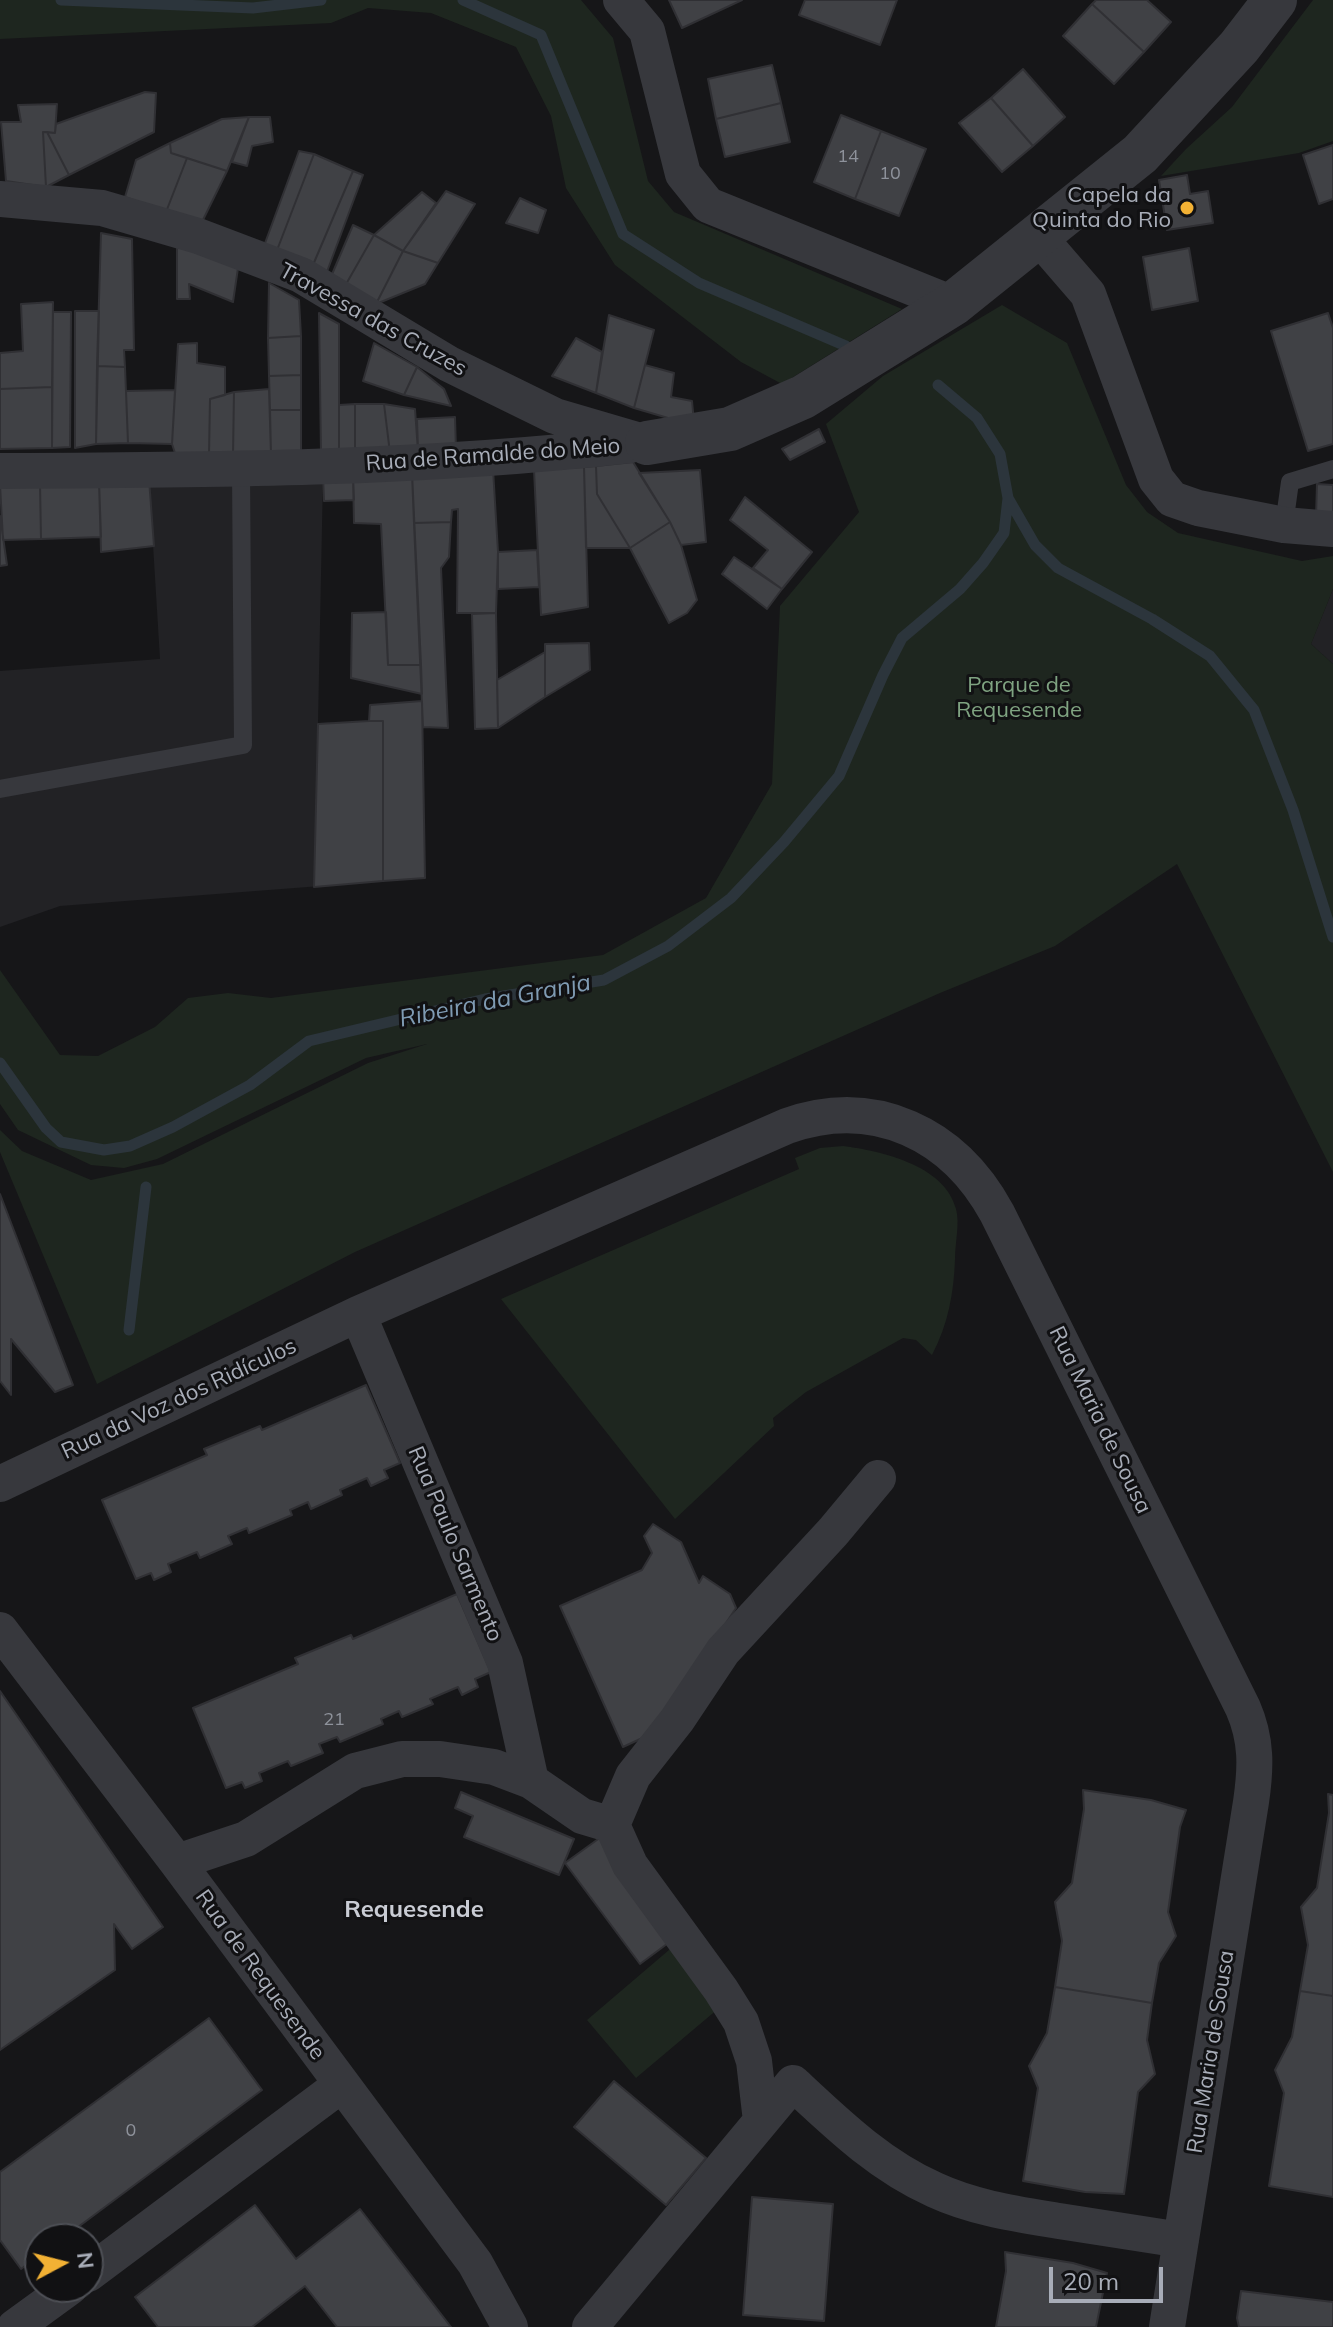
<!DOCTYPE html>
<html>
<head>
<meta charset="utf-8">
<style>
	body { margin:0 }
	#map { position:relative; width:1333px; height:2327px; overflow:hidden; background:#161618; font-family:Mulish,sans-serif }
	canvas { display:block }
	.north { position:absolute; left:24px; top:2223px; width:80px; height:80px; box-sizing:border-box; background:#111113; border:2px solid #4d4f55; border-radius:50%; rotate:83deg; font-size:22px; font-weight:700; line-height:32px; text-align:center; color:#a8adb8 }
	.north::after { content:''; display:block; margin:auto; width:28px; height:36px; background:#f2b134; clip-path:polygon(50% 0,100% 100%,50% 72%,0 100%) }
	.scale { position:absolute; left:1049px; top:2267px; width:114px; height:36px; box-sizing:border-box; border:4px solid #a8adb8; border-top:0; padding-left:10px; font-size:24px; line-height:28px; white-space:nowrap; color:#a8adb8; -webkit-text-stroke:6px #111113; paint-order:stroke }
</style>
</head>
<body>
<div id="map">
<canvas width="1333" height="2327"></canvas>
<div class="north">N</div>
<div class="scale">20 m</div>
</div>
<script>
const g = document.querySelector('canvas').getContext('2d');
g.lineJoin = 'round';
function fillPath(path, color) { g.fillStyle = color; g.fill(path, 'evenodd'); }
function trace(path, color, width, dash) { g.strokeStyle = color; g.lineWidth = width; g.lineCap = dash ? 'butt' : 'round'; g.setLineDash(dash || []); g.stroke(path); }
function write(font, color, halo, rows, align = 'center') {
  g.font = font + ' Mulish,sans-serif'; g.lineWidth = 6; g.setLineDash([]); g.textBaseline = 'middle'; g.strokeStyle = halo; g.fillStyle = color; for (const [text, x, y, turn = 0] of rows) {
    g.save(); g.translate(x, y); g.rotate((+turn || 0) * Math.PI / 180); g.textAlign = isNaN(turn) ? turn : align; if (halo) g.strokeText(text, 0, 0); g.fillText(text, 0, 0); g.restore();
  }
}
fillPath(new Path2D(`
	M 323,477 L 318,723 L 369,721 L 370,705 L 422,701 L 425,878 L 60,906 L 0,927 L 0,671 L 160,659 L 149,479 Z
	M 1333,589 L 1333,664 L 1311,644 Z`), '#222225');
fillPath(new Path2D(`
	M 0,0 L 581,0 L 613,38 L 648,181 L 674,212 L 902,309 L 782,384 L 741,362 L 615,265 L 566,188 L 551,116 L 516,47 L 431,13 L 368,8 L 331,23 L 0,39 Z
	M 1313,0 L 1333,0 L 1333,141 L 1299,153 L 1161,176 L 1186,149 L 1232,107 Z
	M 1002,305 L 1067,343 L 1126,485 L 1147,512 L 1178,533 L 1302,561 L 1333,556 L 1333,589 L 1311,644 L 1333,664 L 1333,1172 L 1177,864 L 1055,946 L 940,993 L 355,1252 L 97,1384 L 0,1152 L 0,1130 L 22,1151 L 91,1180 L 163,1164 L 368,1063 L 427,1044 L 366,1058 L 157,1159 L 124,1168 L 91,1165 L 18,1130 L 0,1104 L 0,970 L 60,1055 L 98,1056 L 155,1027 L 188,998 L 228,993 L 271,998 L 603,955 L 706,898 L 772,784 L 780,606 L 859,512 L 826,424 L 883,376 Z
	M 843,1146 C 881,1151 945,1165 956,1209 C 960,1223 955,1243 955,1259 C 954,1292 948,1325 932,1355 L 916,1340 L 903,1338 L 806,1392 L 773,1418 L 774,1426 L 675,1519 L 501,1299 L 799,1169 L 795,1158 L 820,1148 Z
	M 676,1944 L 725,2003 L 636,2078 L 587,2020 Z`), '#1e261f');
trace(new Path2D(`
	M 61,0 L 253,8 L 321,0
	M 463,0 L 541,35 L 623,234 L 699,283 L 846,346
	M 1008,498 L 1035,545 L 1058,568 L 1152,619 L 1210,656 L 1254,710 L 1293,810 L 1333,937
	M 0,1063 L 46,1128 L 61,1142 L 104,1150 L 130,1146 L 173,1127 L 250,1085 L 309,1041 L 485,999 L 604,980 L 668,946 L 731,898 L 784,842 L 839,776 L 883,675 L 902,638 L 960,589 L 983,563 L 1004,533 L 1008,498 L 1000,454 L 977,418 L 938,385
	M 129,1330 L 146,1187`), '#2c353c', 11);
const building = new Path2D(`
	M 669,0 L 742,0 L 682,28 Z
	M 805,0 L 897,0 L 880,45 L 799,15 Z
	M 1096,0 L 1147,0 L 1171,22 L 1144,52 L 1092,4 Z
	M 1092,4 L 1144,52 L 1114,84 L 1063,36 Z
	M 772,65 L 781,103 L 716,119 L 708,79 Z
	M 1023,69 L 1065,117 L 1033,146 L 991,98 Z
	M 145,92 L 156,93 L 154,132 L 69,175 L 47,132 L 55,133 L 56,124 Z
	M 991,98 L 1033,146 L 1002,172 L 959,123 Z
	M 781,103 L 790,142 L 725,157 L 716,119 Z
	M 57,104 L 55,133 L 43,132 L 46,187 L 6,181 L 1,122 L 21,122 L 18,105 Z
	M 841,115 L 881,131 L 855,199 L 814,182 Z
	M 249,117 L 270,117 L 273,142 L 252,146 L 247,166 L 232,162 Z
	M 249,117 L 227,171 L 171,153 L 170,143 L 222,119 Z
	M 881,131 L 926,149 L 899,216 L 855,199 Z
	M 43,132 L 47,132 L 69,175 L 46,187 Z
	M 170,143 L 171,153 L 187,158 L 166,212 L 125,197 L 136,160 Z
	M 1333,145 L 1333,199 L 1319,204 L 1303,155 Z
	M 299,151 L 314,154 L 274,258 L 261,254 Z
	M 314,154 L 353,171 L 310,272 L 274,258 Z
	M 187,158 L 227,171 L 200,226 L 166,212 Z
	M 353,171 L 363,175 L 325,277 L 310,272 Z
	M 1187,175 L 1190,194 L 1208,191 L 1213,223 L 1167,230 L 1159,180 Z
	M 446,191 L 475,204 L 438,263 L 403,251 Z
	M 422,192 L 436,203 L 403,251 L 374,235 Z
	M 520,198 L 546,210 L 538,233 L 506,223 Z
	M 353,225 L 374,235 L 345,286 L 330,279 Z
	M 101,233 L 132,239 L 134,350 L 124,350 L 125,367 L 97,366 Z
	M 374,235 L 403,251 L 376,304 L 345,286 Z
	M 177,244 L 238,268 L 233,302 L 189,284 L 190,299 L 177,299 Z
	M 1189,248 L 1198,301 L 1152,310 L 1143,257 Z
	M 403,251 L 438,263 L 425,284 L 376,304 Z
	M 269,283 L 299,300 L 301,336 L 268,338 Z
	M 53,302 L 52,387 L 0,389 L 0,353 L 23,351 L 21,304 Z
	M 75,311 L 99,311 L 96,444 L 75,448 Z
	M 53,312 L 71,312 L 70,447 L 52,448 Z
	M 319,313 L 339,324 L 339,454 L 321,454 Z
	M 1328,313 L 1333,328 L 1333,444 L 1308,451 L 1271,331 Z
	M 609,315 L 654,330 L 634,408 L 596,393 Z
	M 301,336 L 301,375 L 269,376 L 268,338 Z
	M 576,338 L 602,352 L 596,393 L 552,376 Z
	M 197,343 L 197,363 L 225,367 L 225,395 L 210,399 L 209,455 L 177,459 L 172,444 L 178,344 Z
	M 374,343 L 417,367 L 404,395 L 363,381 Z
	M 645,365 L 674,373 L 671,397 L 692,401 L 694,422 L 685,423 L 634,408 Z
	M 97,366 L 125,367 L 128,443 L 96,444 Z
	M 417,367 L 444,389 L 451,406 L 404,395 Z
	M 301,375 L 301,410 L 270,410 L 269,376 Z
	M 52,387 L 52,448 L 0,449 L 0,389 Z
	M 269,389 L 271,455 L 233,455 L 234,392 Z
	M 175,390 L 172,444 L 128,443 L 126,391 Z
	M 234,392 L 233,455 L 209,455 L 210,399 Z
	M 355,404 L 384,404 L 390,453 L 355,453 Z
	M 355,404 L 355,453 L 339,454 L 339,405 Z
	M 384,404 L 415,409 L 418,451 L 390,453 Z
	M 270,410 L 301,410 L 301,455 L 271,455 Z
	M 455,417 L 456,450 L 418,451 L 417,419 Z
	M 819,429 L 825,442 L 790,460 L 782,449 Z
	M 633,462 L 670,522 L 630,548 L 597,494 L 596,466 Z
	M 596,466 L 597,494 L 630,548 L 586,548 L 584,467 Z
	M 584,467 L 588,607 L 541,615 L 534,470 Z
	M 493,469 L 498,552 L 496,613 L 457,613 L 458,509 L 452,510 L 451,522 L 414,523 L 412,473 Z
	M 700,470 L 706,542 L 681,545 L 670,522 L 639,473 Z
	M 412,473 L 421,665 L 388,665 L 381,524 L 354,523 L 353,476 Z
	M 353,476 L 354,500 L 324,501 L 323,477 Z
	M 149,479 L 154,546 L 101,552 L 99,481 Z
	M 99,481 L 101,537 L 41,539 L 40,484 Z
	M 40,484 L 41,539 L 3,540 L 0,485 Z
	M 1317,484 L 1333,485 L 1333,518 L 1316,517 Z
	M 745,497 L 812,552 L 782,589 L 753,568 L 768,550 L 730,520 Z
	M 0,516 L 7,565 L 0,566 Z
	M 451,522 L 449,557 L 441,568 L 448,728 L 423,727 L 414,523 Z
	M 670,522 L 681,545 L 697,600 L 687,613 L 669,623 L 630,548 Z
	M 537,550 L 539,587 L 498,589 L 498,552 Z
	M 734,557 L 782,589 L 767,609 L 722,574 Z
	M 386,612 L 388,665 L 421,665 L 422,694 L 351,678 L 352,613 Z
	M 496,613 L 498,728 L 475,729 L 472,614 Z
	M 589,643 L 590,670 L 545,697 L 545,644 Z
	M 545,652 L 545,697 L 498,728 L 497,680 Z
	M 422,701 L 425,878 L 383,881 L 383,721 L 369,721 L 370,705 Z
	M 369,721 L 383,721 L 383,881 L 314,887 L 318,724 Z
	M 0,1194 L 73,1385 L 55,1392 L 11,1339 L 11,1395 L 0,1381 Z
	M 366,1385 L 400,1463 L 384,1470 L 388,1478 L 371,1486 L 367,1478 L 340,1490 L 342,1495 L 311,1509 L 308,1502 L 290,1510 L 292,1515 L 249,1533 L 247,1528 L 228,1536 L 232,1544 L 200,1558 L 197,1552 L 168,1564 L 171,1572 L 154,1580 L 151,1573 L 136,1579 L 102,1500 L 207,1455 L 204,1449 L 260,1426 L 262,1430 Z
	M 653,1524 L 681,1542 L 699,1583 L 703,1576 L 730,1594 L 736,1608 L 653,1733 L 623,1747 L 560,1606 L 642,1570 L 652,1553 L 644,1536 Z
	M 457,1594 L 491,1672 L 475,1679 L 478,1687 L 462,1695 L 458,1687 L 430,1699 L 433,1704 L 402,1717 L 399,1711 L 381,1719 L 383,1724 L 340,1742 L 337,1737 L 319,1744 L 323,1753 L 291,1766 L 288,1761 L 259,1773 L 262,1781 L 245,1788 L 242,1782 L 226,1788 L 193,1708 L 298,1664 L 295,1658 L 351,1635 L 353,1639 Z
	M 0,1691 L 163,1927 L 132,1949 L 114,1924 L 115,1970 L 0,2050 Z
	M 1083,1790 L 1151,1800 L 1186,1810 L 1180,1827 L 1168,1912 L 1176,1936 L 1159,1963 L 1152,2003 L 1055,1987 L 1062,1941 L 1055,1902 L 1072,1883 L 1084,1809 Z
	M 461,1792 L 574,1839 L 559,1875 L 464,1837 L 473,1816 L 455,1808 Z
	M 1328,1794 L 1333,1795 L 1333,1996 L 1300,1991 L 1308,1945 L 1301,1907 L 1317,1888 L 1329,1813 Z
	M 601,1837 L 675,1938 L 640,1964 L 565,1863 Z
	M 1055,1987 L 1152,2003 L 1147,2040 L 1155,2074 L 1138,2092 L 1124,2194 L 1085,2192 L 1023,2181 L 1038,2088 L 1029,2066 L 1047,2033 Z
	M 1300,1991 L 1333,1996 L 1333,2197 L 1269,2186 L 1284,2093 L 1275,2070 L 1292,2037 Z
	M 209,2018 L 262,2090 L 62,2239 L 40,2239 L 40,2255 L 21,2269 L 0,2240 L 0,2172 Z
	M 614,2081 L 706,2158 L 666,2205 L 574,2127 Z
	M 752,2197 L 833,2204 L 824,2321 L 743,2315 Z
	M 255,2205 L 296,2259 L 360,2209 L 451,2327 L 337,2327 L 305,2286 L 252,2327 L 158,2327 L 135,2297 Z
	M 1005,2252 L 1073,2263 L 1107,2273 L 1096,2327 L 996,2327 L 1006,2271 Z
	M 1241,2291 L 1333,2302 L 1333,2327 L 1239,2327 L 1237,2318 Z`);
fillPath(building, '#404145');
trace(building, '#303034', 2);
trace(new Path2D(`
	M 1284,525 L 1290,482 L 1333,469
	M 0,789 L 243,745 L 241,470`), '#37383d', 18);
trace(new Path2D(`
	M 621,0 L 647,31 L 683,174 L 708,205 L 953,304
	M 0,199 L 102,208 L 198,236 L 301,275 L 449,364 L 555,416 L 647,443
	M 1037,235 L 1088,294 L 1156,479 L 1172,499 L 1198,508 L 1284,525 L 1333,529
	M 0,471 C 210,470 421,469 630,445
	M 358,1314 L 505,1663 L 531,1781
	M 0,1484 L 358,1314 L 787,1126 C 875,1095 954,1134 997,1213 L 1243,1708 C 1257,1740 1256,1768 1251,1802 L 1167,2327
	M 0,1630 L 177,1862 L 475,2263 L 510,2327
	M 177,1862 L 246,1839 L 355,1771 L 402,1759 L 440,1759 L 494,1767 L 531,1781 L 582,1816 L 612,1825
	M 761,2121 L 754,2061 L 741,2022 L 721,1990 L 630,1865 L 612,1825 L 633,1776 L 677,1720 L 723,1651 L 833,1532 L 878,1478
	M 88,2274 L 341,2085
	M 15,2327 L 70,2287
	M 590,2327 L 793,2083 C 837,2124 879,2165 935,2190 C 974,2208 1017,2214 1059,2221 C 1100,2227 1140,2234 1181,2240`), '#37383d', 36);
trace(new Path2D(`
	M 647,443 L 730,429 L 803,397 L 953,304 L 1140,154 L 1239,47 L 1275,0`), '#37383d', 44);
for (const [x, y, r, color] of [
	[1187,208,8,"#f2b134"]
]) { const dot = new Path2D(); dot.arc(x, y, r, 0, 2 * Math.PI); g.fillStyle = color; g.fill(dot); trace(dot, '#111113', 3); }
write('18px', '#8e929b', null, [
	["14",848,157],
	["10",890,174],
	["21",334,1720],
	["0",131,2131]
]);
write('22px', '#a8adb8', '#111113', [
	["Capela da",1171,195],
	["Quinta do Rio",1171,220]
], 'right');
write('22px', '#a8adb8', '#111113', [
	["Travessa das Cruzes",373,320,29],
	["Rua de Ramalde do Meio",493,455,-4],
	["Rua da Voz dos Ridículos",179,1399,-25],
	["Rua Maria de Sousa",1100,1420,64],
	["Rua Paulo Sarmento",455,1544,67],
	["Rua de Requesende",260,1975,54],
	["Rua Maria de Sousa",1211,2052,-81]
]);
write('22px', '#7fa381', '#111113', [
	["Parque de",1019,685],
	["Requesende",1019,710]
]);
write('italic 24px', '#7f9bb3', '#111113', [
	["Ribeira da Granja",495,1001,-11]
]);
write('bold 24px', '#c9ccd4', '#111113', [
	["Requesende",414,1910]
]);
</script>
</body>
</html>
